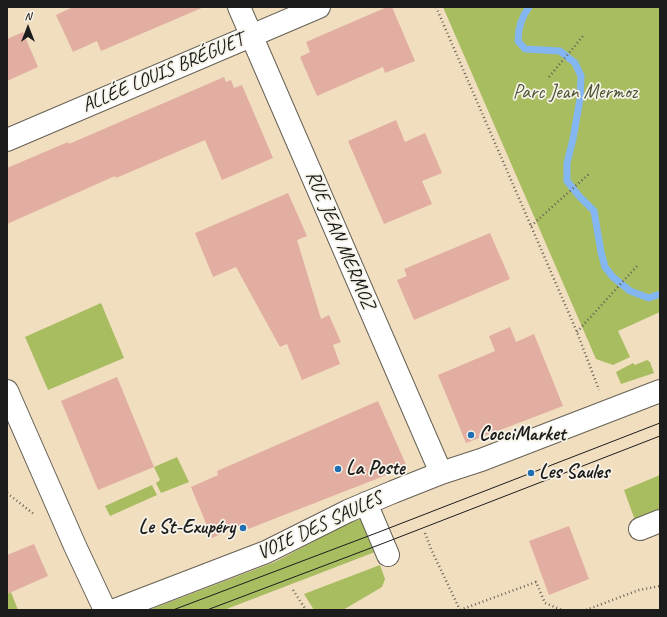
<!DOCTYPE html>
<html>
<head>
<meta charset="utf-8">
<style>
	body { margin:0 }
	#map { position:relative; width:667px; height:617px; overflow:hidden; background:#f0debf; font-family:Caveat,sans-serif }
	canvas { display:block }
	.frame { position:absolute; inset:0; border:8px solid #1c1c1c; pointer-events:none }
	.north { position:absolute; left:8px; top:8px; width:40px; height:40px; -webkit-text-stroke:3px #f7f3e8; paint-order:stroke; rotate:0deg; font-size:11px; font-weight:700; line-height:16px; text-align:center; color:#1c1c1c }
	.north::after { content:''; display:block; margin:auto; width:14px; height:18px; background:#1c1c1c; clip-path:polygon(50% 0,100% 100%,50% 72%,0 100%) }
</style>
</head>
<body>
<div id="map">
<canvas width="667" height="617"></canvas>
<div class="frame"></div>
<div class="north">N</div>
</div>
<script>
const g = document.querySelector('canvas').getContext('2d');
g.lineJoin = 'round';
function fillPath(path, color) { g.fillStyle = color; g.fill(path, 'evenodd'); }
function trace(path, color, width, dash) { g.strokeStyle = color; g.lineWidth = width; g.lineCap = dash ? 'butt' : 'round'; g.setLineDash(dash || []); g.stroke(path); }
function write(font, color, halo, rows, align = 'center') {
  g.font = font + ' Caveat,sans-serif'; g.lineWidth = 3.5; g.setLineDash([]); g.textBaseline = 'middle'; g.strokeStyle = halo; g.fillStyle = color; for (const [text, x, y, turn = 0] of rows) {
    g.save(); g.translate(x, y); g.rotate((+turn || 0) * Math.PI / 180); g.textAlign = isNaN(turn) ? turn : align; if (halo) g.strokeText(text, 0, 0); g.fillText(text, 0, 0); g.restore();
  }
}
fillPath(new Path2D(`
	M 443,7 L 660,7 L 660,312 L 618,331 L 630,357 L 613,365 L 596,359 Z
	M 101,303 L 124,358 L 48,390 L 25,337 Z
	M 647,360 L 650,362 L 654,373 L 621,384 L 616,372 L 633,363 L 635,365 Z
	M 177,457 L 189,482 L 161,493 L 156,483 L 160,480 L 154,467 Z
	M 660,475 L 660,514 L 636,523 L 624,490 Z
	M 152,485 L 157,495 L 110,516 L 105,506 Z
	M 361,519 L 375,552 L 224,610 L 149,610 L 275,562 L 348,523 Z
	M 380,565 L 385,579 L 382,587 L 343,610 L 314,610 L 304,594 Z
	M 11,592 L 18,610 L 7,610 L 7,594 Z`), '#a8bc60');
trace(new Path2D(`
	M 529,7 C 521,18 518,28 518,41 L 525,49 L 560,51 L 575,63 L 581,76 L 580,99 L 573,139 L 567,163 L 567,181 L 579,196 L 594,211 L 601,252 L 605,267 L 613,277 L 630,291 L 649,298 L 660,294`), '#84b7f1', 7);
fillPath(new Path2D(`
	M 73,7 L 204,7 L 101,51 L 97,41 L 73,52 L 56,15 Z
	M 387,7 L 392,7 L 415,61 L 385,73 L 383,67 L 317,96 L 300,57 L 310,52 L 306,42 Z
	M 23,32 L 38,67 L 7,81 L 7,39 Z
	M 224,77 L 226,82 L 231,80 L 234,88 L 242,85 L 273,158 L 222,180 L 205,140 L 116,178 L 115,176 L 7,224 L 7,168 L 68,142 L 69,144 Z
	M 396,120 L 405,142 L 425,133 L 442,173 L 422,181 L 432,204 L 384,224 L 348,141 Z
	M 288,193 L 307,236 L 297,240 L 321,319 L 329,315 L 341,342 L 333,345 L 340,364 L 302,380 L 287,344 L 280,347 L 236,267 L 213,277 L 195,233 Z
	M 490,233 L 510,279 L 414,320 L 397,280 L 407,276 L 404,269 Z
	M 510,327 L 516,342 L 534,334 L 563,406 L 466,443 L 438,375 L 495,351 L 489,336 Z
	M 117,377 L 154,467 L 98,490 L 61,401 Z
	M 378,401 L 407,467 L 243,531 L 241,525 L 212,538 L 191,487 L 218,475 L 217,471 Z
	M 569,526 L 589,579 L 549,595 L 529,541 Z
	M 34,544 L 48,576 L 7,594 L 7,555 Z`), '#e2aea1');
const minor = new Path2D(`
	M 239,7 L 441,473
	M 7,140 L 319,7
	M 7,391 L 75,546 L 105,610
	M 366,503 L 388,555
	M 640,529 L 660,521
	M 115,610 L 266,552 L 348,511 L 393,492 L 441,473 L 481,460 L 660,391`);
trace(minor, '#666055', 24);
trace(new Path2D(`
	M 436,7 L 577,332 L 599,390
	M 549,77 L 583,36
	M 531,226 L 590,173
	M 577,332 L 637,266
	M 7,493 L 35,515
	M 425,533 L 431,549 L 460,610
	M 293,590 L 306,610
	M 460,610 L 536,582 L 545,603 L 562,610
	M 586,610 L 639,590 L 660,586`), '#666055', 2.5, [1, 3]);
trace(minor, '#fff', 22);
trace(new Path2D(`
	M 173,610 L 379,532 L 660,423
	M 207,610 L 384,543 L 660,436`), '#1c1c1c', 1);
for (const [x, y, r, color] of [
	[471,435,4,"#1f6fb2"],
	[338,469,4,"#1f6fb2"],
	[531,473,4,"#1f6fb2"],
	[243,528,4,"#1f6fb2"]
]) { const dot = new Path2D(); dot.arc(x, y, r, 0, 2 * Math.PI); g.fillStyle = color; g.fill(dot); trace(dot, '#f7f3e8', 1.5); }
write('20px', '#1c1c1c', '#f7f3e8', [
	["ALLÉE LOUIS BRÉGUET",163,73,-23],
	["RUE JEAN MERMOZ",340,240,67],
	["VOIE DES SAULES",320,526,-25]
]);
write('20px', '#4d5434', '#f7f3e8', [
	["Parc Jean Mermoz",575,93]
]);
write('bold 20px', '#1c1c1c', '#f7f3e8', [
	["CocciMarket",479,435],
	["La Poste",346,469],
	["Les Saules",539,473],
	["Le St-Exupéry",235,528,"right"]
], 'left');
</script>
</body>
</html>
